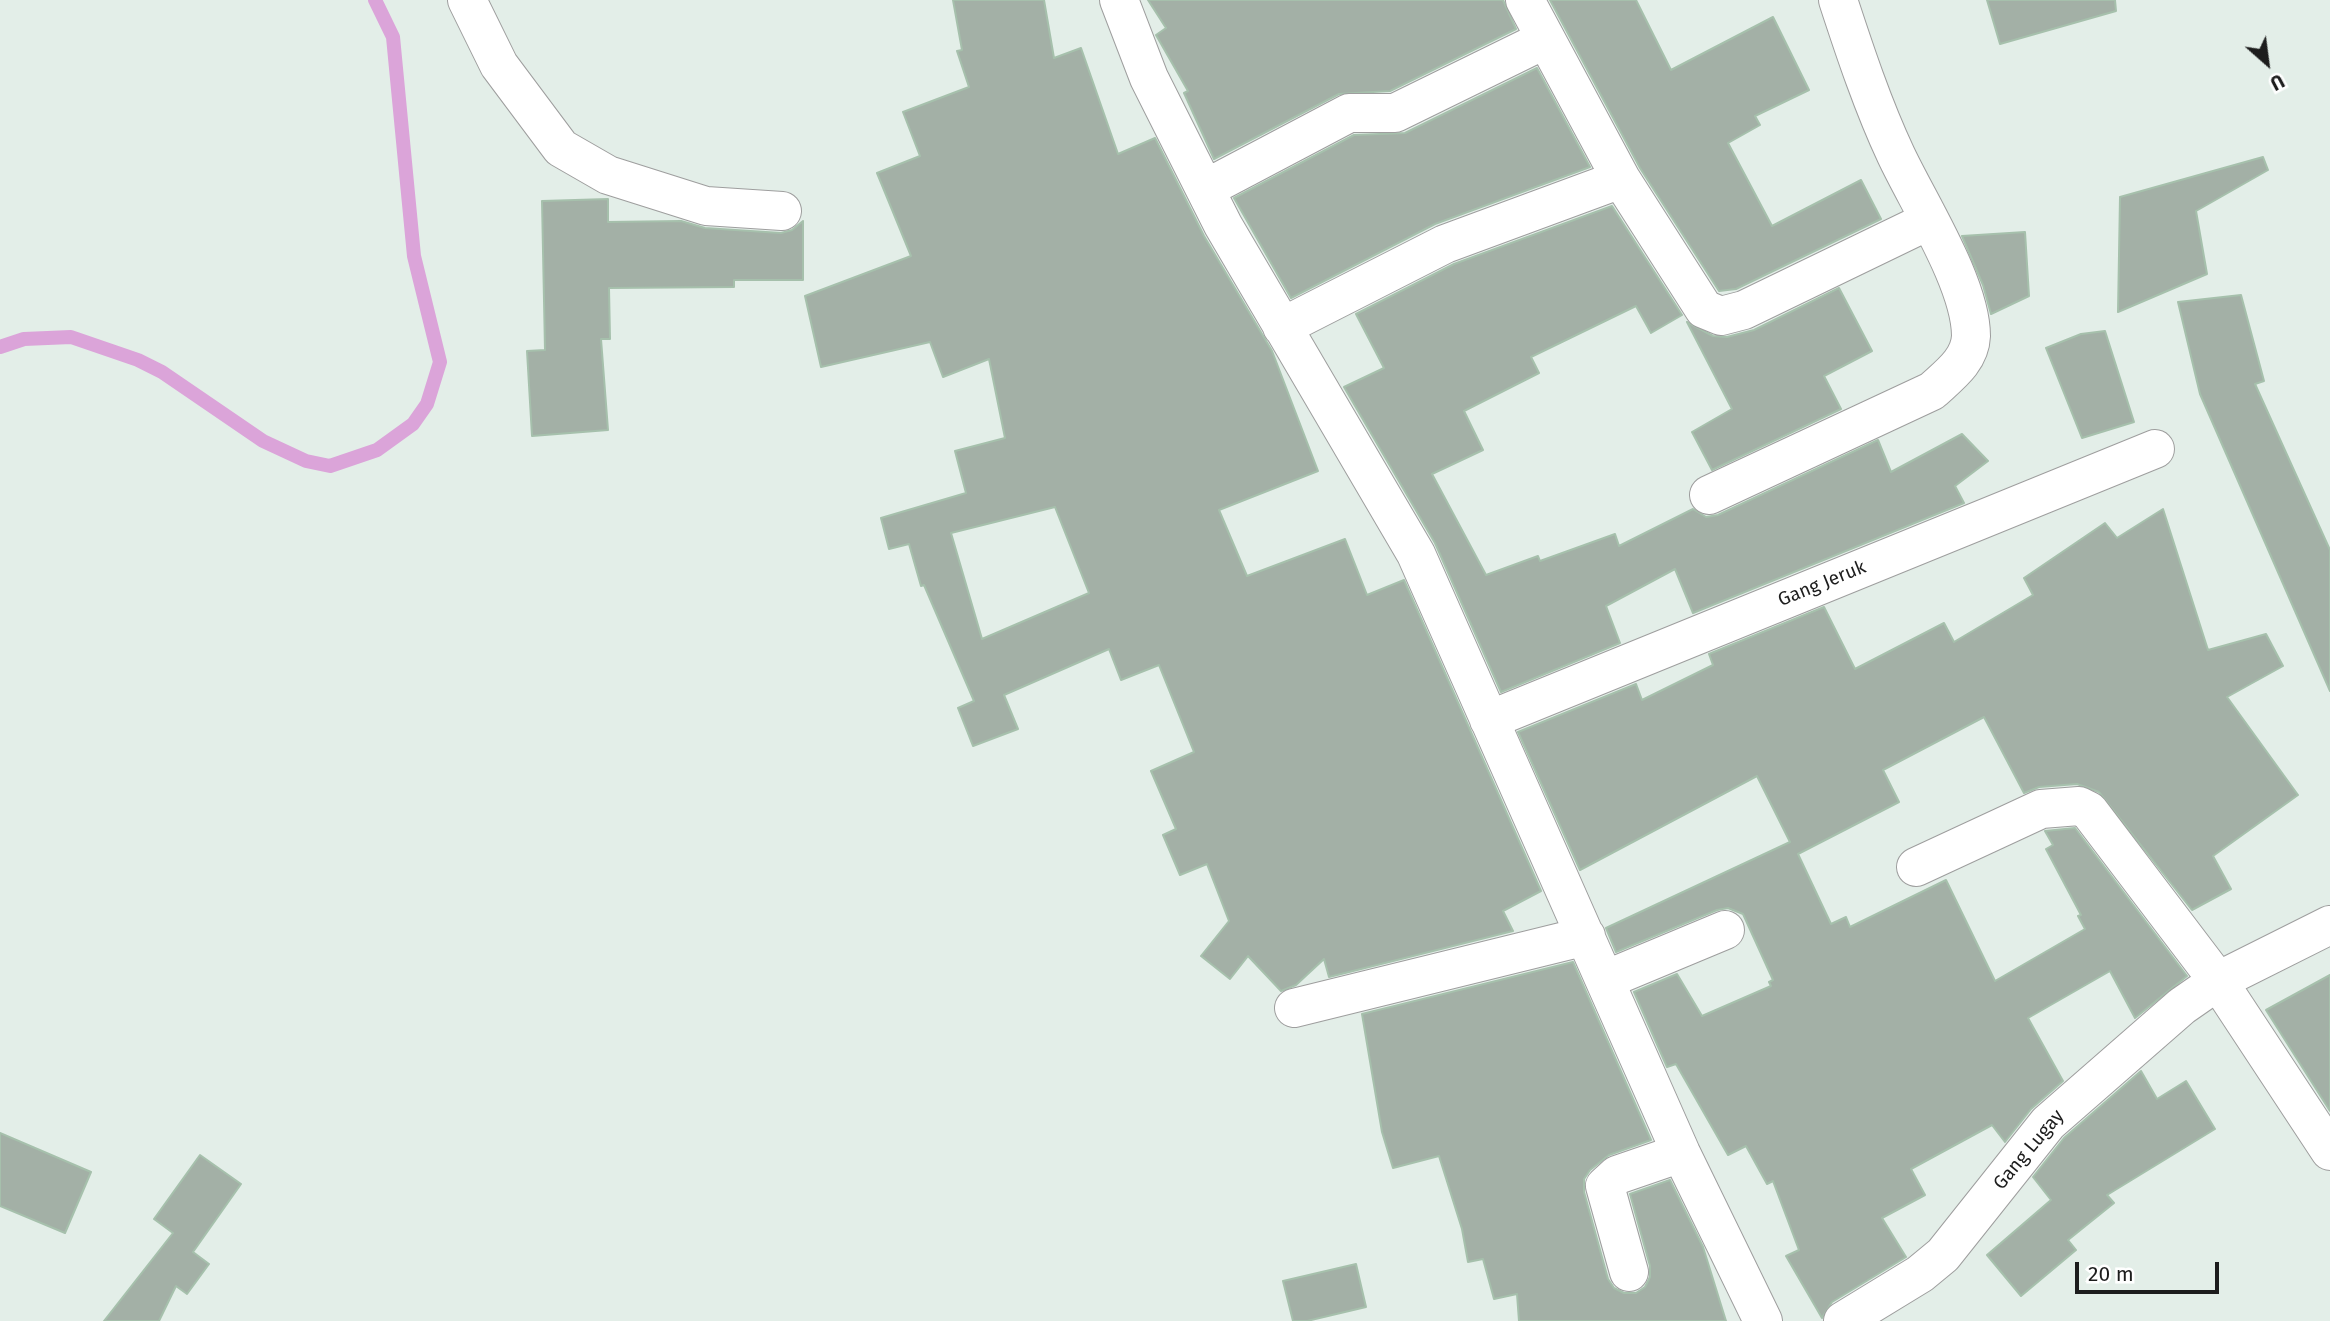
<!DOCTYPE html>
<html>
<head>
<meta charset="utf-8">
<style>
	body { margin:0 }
	#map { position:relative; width:2330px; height:1321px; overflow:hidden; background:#e3eee8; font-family:"Fira Sans",sans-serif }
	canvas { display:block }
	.north { position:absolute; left:2232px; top:28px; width:70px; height:70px; -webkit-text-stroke:5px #fff; paint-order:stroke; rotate:152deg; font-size:19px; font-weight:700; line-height:28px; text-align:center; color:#1d1d1d }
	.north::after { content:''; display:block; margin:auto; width:24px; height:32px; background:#1d1d1d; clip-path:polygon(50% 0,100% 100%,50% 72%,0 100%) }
	.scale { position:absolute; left:2075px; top:1262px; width:144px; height:32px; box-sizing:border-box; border:4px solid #1d1d1d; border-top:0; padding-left:9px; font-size:21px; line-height:24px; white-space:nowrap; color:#1d1d1d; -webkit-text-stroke:5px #fff; paint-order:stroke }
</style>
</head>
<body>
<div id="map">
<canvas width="2330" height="1321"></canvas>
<div class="north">U</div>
<div class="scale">20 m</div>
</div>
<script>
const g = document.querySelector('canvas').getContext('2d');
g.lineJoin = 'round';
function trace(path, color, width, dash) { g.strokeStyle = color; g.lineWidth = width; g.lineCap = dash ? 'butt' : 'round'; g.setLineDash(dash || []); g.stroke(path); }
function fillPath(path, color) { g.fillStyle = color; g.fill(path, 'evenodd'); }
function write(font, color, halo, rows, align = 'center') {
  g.font = font + ' "Fira Sans",sans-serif'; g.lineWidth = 5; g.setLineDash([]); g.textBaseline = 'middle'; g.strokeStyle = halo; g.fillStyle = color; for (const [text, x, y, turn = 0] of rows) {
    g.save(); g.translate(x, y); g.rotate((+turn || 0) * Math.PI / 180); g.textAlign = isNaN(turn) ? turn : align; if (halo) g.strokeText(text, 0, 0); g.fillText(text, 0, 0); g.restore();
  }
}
trace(new Path2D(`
	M 0,347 L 24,339 L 71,337 L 138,360 L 162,372 L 263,441 L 306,461 L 330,466 L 377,450 L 413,424 L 427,404 L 440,362 L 414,256 L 393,37 L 375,0`), '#dba4d9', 14);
const building = new Path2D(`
	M 953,0 L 1044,0 L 1054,58 L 1081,48 L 1118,154 L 1155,138 L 1204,236 L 1272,351 L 1318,471 L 1219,510 L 1247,576 L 1345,539 L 1367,595 L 1404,580 L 1541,891 L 1503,911 L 1513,931 L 1329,977 L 1324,959 L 1296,985 L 1281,991 L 1248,956 L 1230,979 L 1201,956 L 1229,921 L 1207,864 L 1180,875 L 1163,835 L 1176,829 L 1151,771 L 1194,752 L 1159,665 L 1121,680 L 1109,649 L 1004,695 L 1018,729 L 973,746 L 958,708 L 974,701 L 924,585 L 921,586 L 909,544 L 889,549 L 881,518 L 966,493 L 955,451 L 1005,438 L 989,359 L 943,377 L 930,342 L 821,367 L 805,296 L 911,256 L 877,173 L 920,156 L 903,112 L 969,87 L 957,51 L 962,50 ZM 1055,507 L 1089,593 L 982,639 L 951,533 Z
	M 1148,0 L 1503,0 L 1516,29 L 1390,91 L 1339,94 L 1214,159 L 1184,93 L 1188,91 L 1156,35 L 1166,28 Z
	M 1550,0 L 1636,0 L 1671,70 L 1773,17 L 1809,90 L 1755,116 L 1760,125 L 1728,143 L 1772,226 L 1861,180 L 1881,219 L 1736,289 L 1719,291 L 1640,168 Z
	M 1987,0 L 2115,0 L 2116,11 L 2000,44 Z
	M 1537,68 L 1590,167 L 1435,224 L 1291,298 L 1234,198 L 1354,135 L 1405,133 Z
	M 2263,157 L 2268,170 L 2196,211 L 2207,274 L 2118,312 L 2120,197 Z
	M 608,199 L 608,222 L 681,221 L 705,228 L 781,233 L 792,230 L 803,221 L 803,280 L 734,280 L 734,287 L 609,288 L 610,339 L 601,339 L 608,430 L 532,436 L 527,351 L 545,350 L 542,201 Z
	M 1612,206 L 1682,315 L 1651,333 L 1636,306 L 1531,357 L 1539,373 L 1464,411 L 1483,450 L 1432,474 L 1486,575 L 1538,556 L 1540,561 L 1615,534 L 1619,546 L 1693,509 L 1706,517 L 1718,515 L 1878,440 L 1891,472 L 1962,434 L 1988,461 L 1955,486 L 1964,503 L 1693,613 L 1675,569 L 1606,606 L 1620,643 L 1501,692 L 1435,543 L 1344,387 L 1384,368 L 1356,314 L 1454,264 Z
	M 2025,232 L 2029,296 L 1991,314 L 1983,285 L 1962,236 Z
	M 1839,288 L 1872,351 L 1824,376 L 1841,409 L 1712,470 L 1692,432 L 1732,409 L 1687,322 L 1713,336 L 1727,337 L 1754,330 Z
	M 2241,295 L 2264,381 L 2255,384 L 2330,550 L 2330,691 L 2200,394 L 2178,302 Z
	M 2105,331 L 2134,422 L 2082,438 L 2046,348 L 2081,334 Z
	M 2163,509 L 2208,650 L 2266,634 L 2283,666 L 2227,697 L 2298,795 L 2213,856 L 2231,889 L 2192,910 L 2099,792 L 2077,784 L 2039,787 L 2024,793 L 1984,717 L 1883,770 L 1899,802 L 1798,854 L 1831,924 L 1846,917 L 1850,927 L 1946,880 L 1995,981 L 2085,929 L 2078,916 L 2081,915 L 2046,849 L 2053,845 L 2045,831 L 2075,828 L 2187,976 L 2135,1018 L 2110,971 L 2028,1018 L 2063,1081 L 2031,1109 L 2005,1142 L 1992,1125 L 1911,1169 L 1925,1195 L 1882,1218 L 1906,1257 L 1832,1302 L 1822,1318 L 1786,1256 L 1799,1250 L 1773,1181 L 1767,1184 L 1746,1146 L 1728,1155 L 1676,1064 L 1667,1067 L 1634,992 L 1677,974 L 1702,1016 L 1771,986 L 1769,982 L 1773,980 L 1743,914 L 1728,908 L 1717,910 L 1616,952 L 1606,928 L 1790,842 L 1757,776 L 1580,870 L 1518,732 L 1636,684 L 1642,700 L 1713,665 L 1709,654 L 1824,607 L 1855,669 L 1944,623 L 1954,642 L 2033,595 L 2024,578 L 2105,523 L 2117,538 Z
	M 1573,962 L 1651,1140 L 1609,1155 L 1590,1170 L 1584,1179 L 1584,1192 L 1608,1279 L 1614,1288 L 1624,1293 L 1636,1293 L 1645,1287 L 1650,1277 L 1650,1266 L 1630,1194 L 1670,1180 L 1703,1247 L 1726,1321 L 1519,1321 L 1517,1294 L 1494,1299 L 1483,1259 L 1468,1262 L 1462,1229 L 1439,1156 L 1393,1168 L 1382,1132 L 1362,1014 Z
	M 2330,975 L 2330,1111 L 2266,1010 Z
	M 2141,1071 L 2157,1099 L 2186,1081 L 2215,1129 L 2107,1195 L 2114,1203 L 2068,1240 L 2076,1250 L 2021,1296 L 1987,1255 L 2051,1200 L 2033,1177 L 2064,1138 Z
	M 0,1133 L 91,1172 L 65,1233 L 0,1206 Z
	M 200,1155 L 241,1184 L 193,1252 L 209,1264 L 187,1294 L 176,1286 L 159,1321 L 104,1321 L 173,1233 L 154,1219 Z
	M 1356,1264 L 1366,1307 L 1307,1321 L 1293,1321 L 1283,1281 Z`);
fillPath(building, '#a3b0a6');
trace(building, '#a6c0ac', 2);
const minor = new Path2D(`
	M 467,0 L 499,65 L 561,148 L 608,175 L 706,206 L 782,211
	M 1119,0 L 1149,78 L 1223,225 L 1416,554 L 1681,1153 L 1763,1321
	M 1525,0 L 1621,179
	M 1205,189 L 1349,113 L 1395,113 L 1546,39
	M 1282,327 L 1445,244 L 1621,179 L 1704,309 L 1721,316 L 1744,310 L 1928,221
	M 1709,495 L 1932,391 C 1948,376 1970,361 1971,336 C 1971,284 1919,204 1896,155 C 1873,106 1855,52 1838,0
	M 1489,720 L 2155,449
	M 1916,867 L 2041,809 L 2079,806 L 2089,811 L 2218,981 L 2330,1151
	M 1605,980 L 1725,930
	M 1294,1008 L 1586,936
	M 1629,1272 L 1605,1186 L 1617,1175 L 1681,1153
	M 1843,1321 L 1920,1274 L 1943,1255 L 2048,1123 L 2182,1006 L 2218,981 L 2330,925`);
trace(minor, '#9e9e9e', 40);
trace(minor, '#fff', 38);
write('19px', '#1d1d1d', '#fff', [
	["Gang Jeruk",1822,584,-22],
	["Gang Lugay",2029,1150,-50]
]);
</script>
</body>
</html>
